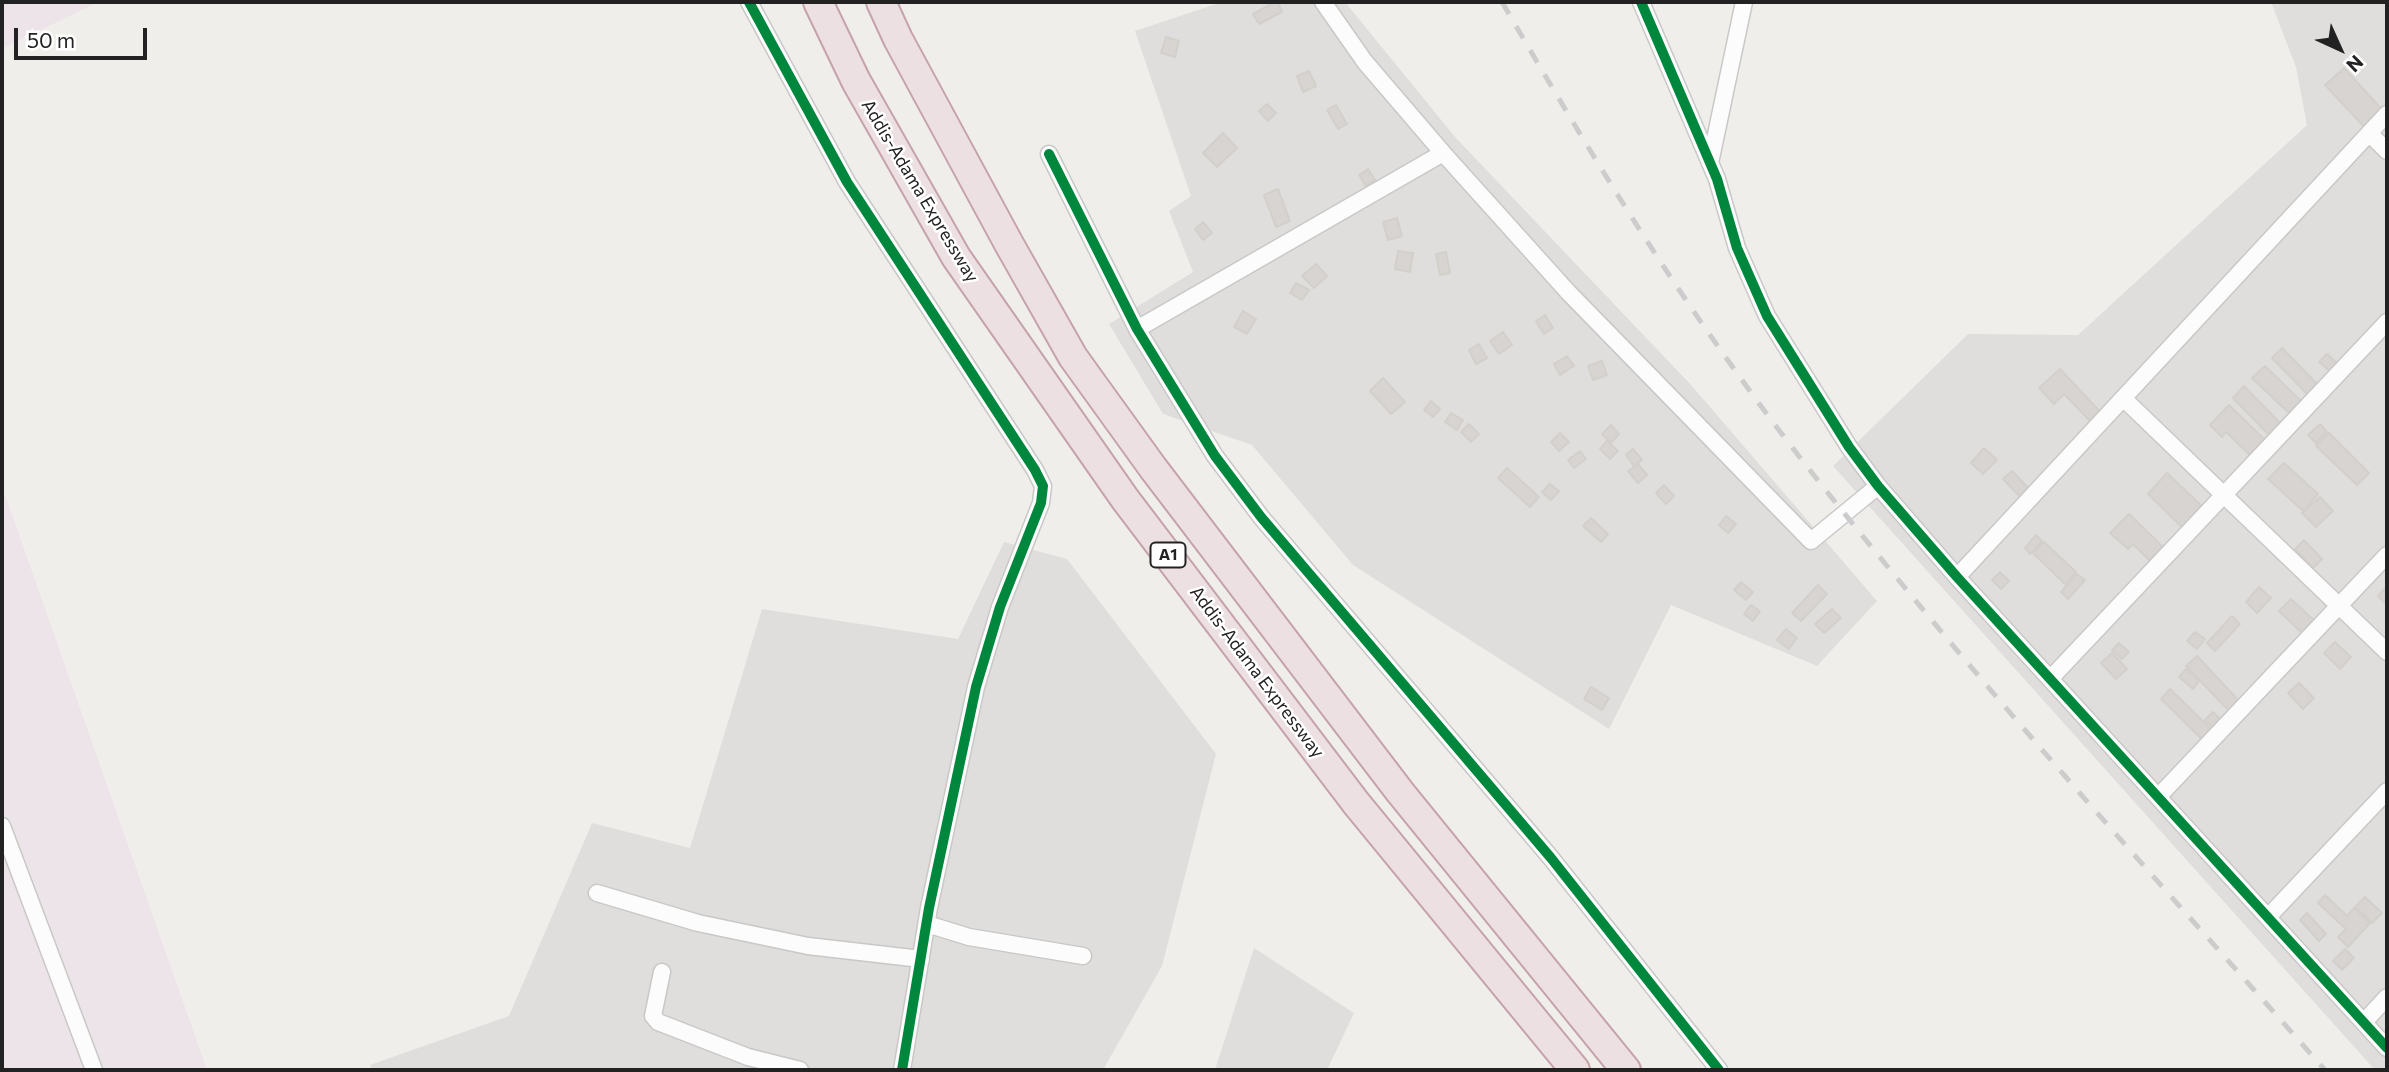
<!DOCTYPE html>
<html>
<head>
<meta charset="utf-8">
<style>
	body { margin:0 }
	#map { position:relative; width:2389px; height:1072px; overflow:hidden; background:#f0eeeb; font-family:Commissioner,sans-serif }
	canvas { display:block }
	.frame { position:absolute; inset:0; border:4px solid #222; pointer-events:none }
	.north { position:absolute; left:2305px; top:14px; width:70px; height:70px; -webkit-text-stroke:5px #fff; paint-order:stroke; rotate:135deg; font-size:19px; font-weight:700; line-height:28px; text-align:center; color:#222 }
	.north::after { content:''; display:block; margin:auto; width:24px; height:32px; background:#222; clip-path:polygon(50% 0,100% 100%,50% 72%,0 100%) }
	.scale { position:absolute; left:14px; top:28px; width:133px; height:32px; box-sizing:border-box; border:4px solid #222; border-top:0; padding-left:9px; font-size:21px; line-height:24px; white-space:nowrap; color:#222; -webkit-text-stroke:5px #fff; paint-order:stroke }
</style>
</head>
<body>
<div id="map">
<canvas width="2389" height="1072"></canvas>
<div class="frame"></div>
<div class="north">N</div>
<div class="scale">50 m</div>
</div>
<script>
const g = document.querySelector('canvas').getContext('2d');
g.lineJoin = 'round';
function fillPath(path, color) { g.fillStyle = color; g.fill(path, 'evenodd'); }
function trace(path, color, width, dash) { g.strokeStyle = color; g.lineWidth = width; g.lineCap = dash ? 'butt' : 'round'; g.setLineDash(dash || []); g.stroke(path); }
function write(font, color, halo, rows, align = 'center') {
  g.font = font + ' Commissioner,sans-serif'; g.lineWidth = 5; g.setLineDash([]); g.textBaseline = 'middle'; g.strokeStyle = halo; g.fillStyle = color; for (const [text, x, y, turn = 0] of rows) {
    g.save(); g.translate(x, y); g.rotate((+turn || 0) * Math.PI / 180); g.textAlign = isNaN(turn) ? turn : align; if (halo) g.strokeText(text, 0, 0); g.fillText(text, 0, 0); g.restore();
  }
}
fillPath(new Path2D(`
	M 1222,2 L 1345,2 L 1455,137 L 1692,386 L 1877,601 L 1817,666 L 1671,605 L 1609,729 L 1353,565 L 1252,445 L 1163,414 L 1109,324 L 1193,272 L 1169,211 L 1191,196 L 1135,31 Z
	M 2271,2 L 2387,2 L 2387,1070 L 2375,1070 L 1833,466 L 1968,334 L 2078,335 L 2307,125 L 2296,67 Z
	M 1004,542 L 1067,559 L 1216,754 L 1162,966 L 1103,1070 L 372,1070 L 370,1065 L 509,1016 L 592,823 L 690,848 L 762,609 L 958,639 Z
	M 1254,948 L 1354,1013 L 1327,1070 L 1215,1070 Z`), '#dfdedc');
fillPath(new Path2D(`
	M 2,2 L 98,2 L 2,49 Z
	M 2,487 L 15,523 L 207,1070 L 2,1070 Z`), '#ede4e9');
const building = new Path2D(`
	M 1275,2 L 1278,2 L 1282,12 L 1259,24 L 1253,14 Z
	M 1166,37 L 1179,41 L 1175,57 L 1161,53 Z
	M 2344,68 L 2387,115 L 2372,135 L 2325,85 Z
	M 1309,71 L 1316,86 L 1303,92 L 1297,76 Z
	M 1267,104 L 1276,113 L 1268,121 L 1259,111 Z
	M 1336,105 L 1347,124 L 1338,129 L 1327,110 Z
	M 1223,133 L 1237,148 L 1217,167 L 1203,153 Z
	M 1368,169 L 1375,180 L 1366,186 L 1359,175 Z
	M 1278,189 L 1290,221 L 1276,227 L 1264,195 Z
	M 1397,218 L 1402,236 L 1388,240 L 1383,222 Z
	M 1203,222 L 1212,233 L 1203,240 L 1195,229 Z
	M 1398,251 L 1413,253 L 1410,272 L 1395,269 Z
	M 1446,252 L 1450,273 L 1440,275 L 1436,254 Z
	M 1316,264 L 1327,276 L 1314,288 L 1302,276 Z
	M 1296,283 L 1309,290 L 1302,300 L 1290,293 Z
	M 1243,311 L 1256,319 L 1247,334 L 1234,327 Z
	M 1545,315 L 1553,328 L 1544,334 L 1536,321 Z
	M 1503,332 L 1512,345 L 1499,354 L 1490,341 Z
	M 1479,344 L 1487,358 L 1476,364 L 1469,350 Z
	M 2282,348 L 2319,386 L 2309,396 L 2272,358 Z
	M 2327,354 L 2337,363 L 2330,371 L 2319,362 Z
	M 1567,356 L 1574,366 L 1560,375 L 1554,364 Z
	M 1602,361 L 1607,375 L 1593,380 L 1588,366 Z
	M 2265,366 L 2303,403 L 2291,415 L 2252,378 Z
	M 2060,369 L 2105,417 L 2095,426 L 2064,394 L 2054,404 L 2039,388 Z
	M 1383,378 L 1405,402 L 1391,414 L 1370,391 Z
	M 2244,386 L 2281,424 L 2269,435 L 2233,398 Z
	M 1431,401 L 1440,409 L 1433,417 L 1424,410 Z
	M 2229,405 L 2267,442 L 2252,457 L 2226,432 L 2222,437 L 2210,425 Z
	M 1451,413 L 1463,420 L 1457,430 L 1445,422 Z
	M 1469,424 L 1479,434 L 1471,442 L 1461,432 Z
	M 2320,424 L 2327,432 L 2316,443 L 2308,435 Z
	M 1611,425 L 1619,434 L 1611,443 L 1602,434 Z
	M 1560,433 L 1569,442 L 1559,451 L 1551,442 Z
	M 2329,433 L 2369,473 L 2357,485 L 2316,446 Z
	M 1607,441 L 1618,451 L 1610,459 L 1600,449 Z
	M 1984,448 L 1997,460 L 1983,474 L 1971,463 Z
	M 1633,449 L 1642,460 L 1634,466 L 1626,455 Z
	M 1580,451 L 1586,459 L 1574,468 L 1568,460 Z
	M 2284,463 L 2318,494 L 2303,511 L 2268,479 Z
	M 1638,464 L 1647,475 L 1638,483 L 1628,471 Z
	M 1507,468 L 1539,497 L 1530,507 L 1498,478 Z
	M 2012,471 L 2035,495 L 2026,503 L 2003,479 Z
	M 2167,473 L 2207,511 L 2187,532 L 2148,494 Z
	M 1550,484 L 1559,491 L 1551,500 L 1542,492 Z
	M 1664,485 L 1674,496 L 1666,504 L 1656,493 Z
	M 2320,497 L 2333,511 L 2316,527 L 2302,513 Z
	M 2129,514 L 2166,550 L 2153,564 L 2133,544 L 2128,549 L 2110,533 Z
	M 1726,516 L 1736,524 L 1728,533 L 1719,525 Z
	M 1591,518 L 1608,534 L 1601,542 L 1583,526 Z
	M 2036,535 L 2042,541 L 2030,554 L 2025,548 Z
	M 2304,540 L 2322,559 L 2313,568 L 2295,549 Z
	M 2044,542 L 2076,572 L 2065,584 L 2033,553 Z
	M 2000,572 L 2009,581 L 2001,589 L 1992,580 Z
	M 2077,574 L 2085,580 L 2068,599 L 2061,592 Z
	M 1741,582 L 1753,592 L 1746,600 L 1734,590 Z
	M 1818,585 L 1827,594 L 1801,621 L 1792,613 Z
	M 2387,586 L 2387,605 L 2378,596 Z
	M 2259,587 L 2271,598 L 2257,613 L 2246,602 Z
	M 2291,599 L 2317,623 L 2305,636 L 2279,611 Z
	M 1751,605 L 1760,611 L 1753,621 L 1744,614 Z
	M 1832,609 L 1841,618 L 1824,633 L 1815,624 Z
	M 2232,616 L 2240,624 L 2215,651 L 2207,643 Z
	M 1786,629 L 1797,638 L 1789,649 L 1777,640 Z
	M 2195,632 L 2205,639 L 2197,649 L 2187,641 Z
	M 2335,642 L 2351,657 L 2340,669 L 2324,653 Z
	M 2119,643 L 2129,652 L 2122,659 L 2112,650 Z
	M 2112,653 L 2127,669 L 2116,679 L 2101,663 Z
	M 2197,656 L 2242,704 L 2231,713 L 2186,666 Z
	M 2186,669 L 2199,681 L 2193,689 L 2179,677 Z
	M 2299,683 L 2314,698 L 2303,709 L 2288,693 Z
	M 1591,687 L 1609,698 L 1602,710 L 1584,699 Z
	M 2170,689 L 2217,735 L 2208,745 L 2161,699 Z
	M 2213,712 L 2225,724 L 2218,732 L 2205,720 Z
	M 2325,895 L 2347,916 L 2354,908 L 2370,923 L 2348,947 L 2338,937 L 2346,929 L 2318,903 Z
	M 2365,897 L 2382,913 L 2372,923 L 2355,907 Z
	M 2307,913 L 2326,934 L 2319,941 L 2300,920 Z
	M 2345,949 L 2354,958 L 2342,970 L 2333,961 Z`);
fillPath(building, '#d7d4d2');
trace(building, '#d3d0cc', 2);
const street = new Path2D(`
	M 749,2 L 847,182 L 1035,470 L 1043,486 L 1041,503 L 1000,607 L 976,687 L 929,908 L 902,1070
	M 1323,2 L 1365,62 L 1443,153 L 1568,292 L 1811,541 L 1878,486
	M 1641,2 L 1717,179 L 1737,248 L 1767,316 L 1849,447 L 1878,486 L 1957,577 L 2387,1048
	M 2369,133 L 2387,151
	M 1049,154 L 1137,329 L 1215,456 L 1261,517 L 1551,858 L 1719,1070
	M 1710,163 L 1744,2
	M 1137,329 L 1443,153
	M 2123,398 L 2387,652
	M 1957,577 L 2387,114
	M 2050,679 L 2387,322
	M 2158,797 L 2387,555
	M 2,826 L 94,1070
	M 597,893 L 698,923 L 808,946 L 921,959
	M 2268,917 L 2387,791
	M 927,924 L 969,937 L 1083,956
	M 662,972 L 653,1016 L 658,1022 L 748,1057 L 800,1070
	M 2364,1022 L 2387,997`);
const highway = new Path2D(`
	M 818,2 L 856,81 L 956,257 L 1125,499 L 1356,803 L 1575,1070
	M 881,2 L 898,39 L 1009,244 L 1073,357 L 1153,468 L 1400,792 L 1626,1070`);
trace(street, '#c9c8c7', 19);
trace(highway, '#c5a2ac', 32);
trace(street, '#fdfcfc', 16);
trace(highway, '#ece0e2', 28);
trace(new Path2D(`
	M 1502,2 C 1577,131 1654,259 1742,380 C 1792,450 1847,517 1901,583 C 2038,750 2183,909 2325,1070`), '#ccc', 5, [14, 14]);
trace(new Path2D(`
	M 749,2 L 847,182 L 1035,470 L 1043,486 L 1041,503 L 1000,607 L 976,687 L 929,908 L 902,1070
	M 1641,2 L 1717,179 L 1737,248 L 1767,316 L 1849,447 L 1878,486 L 1957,577 L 2387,1048
	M 1049,154 L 1137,329 L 1215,456 L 1261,517 L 1551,858 L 1719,1070`), '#00873e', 10);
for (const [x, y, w] of [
	[1168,555,35]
]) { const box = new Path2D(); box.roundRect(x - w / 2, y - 12.5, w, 25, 5); g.fillStyle = '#fff'; g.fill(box); trace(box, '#222', 2); }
write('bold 16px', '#222', null, [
	["A1",1168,555]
]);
write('18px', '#222', '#fff', [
	["Addis-Adama Expressway",920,191,59],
	["Addis-Adama Expressway",1257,672,53]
]);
</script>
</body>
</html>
